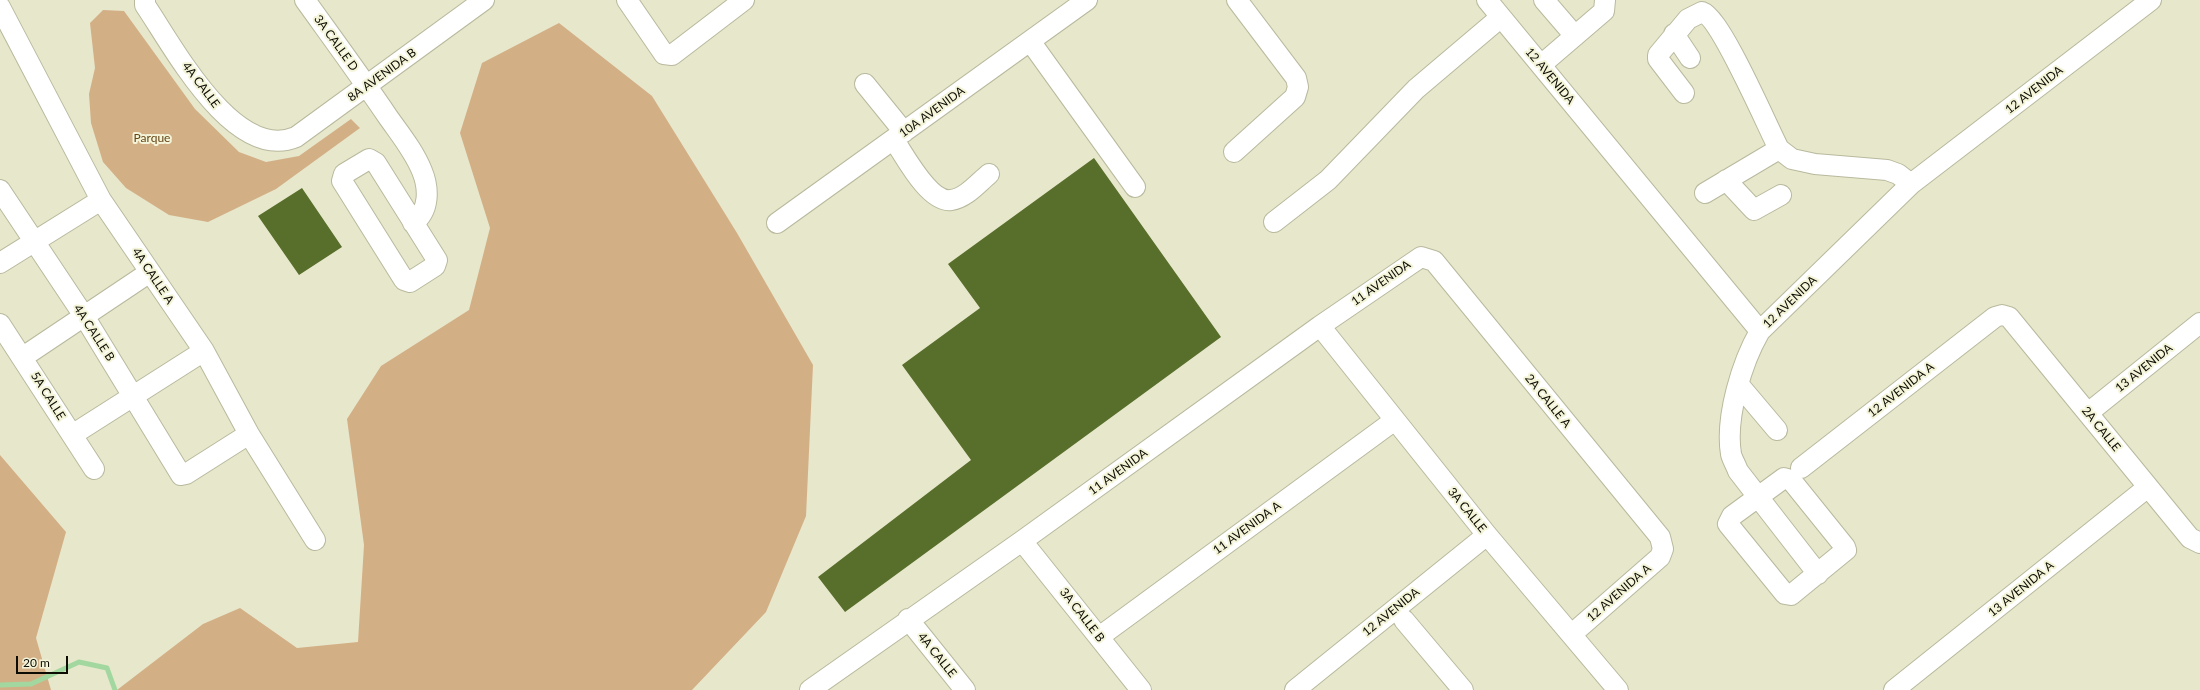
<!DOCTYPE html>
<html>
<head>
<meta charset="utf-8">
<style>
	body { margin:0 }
	#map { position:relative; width:2200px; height:690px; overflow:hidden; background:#e7e7cc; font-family:Lato,sans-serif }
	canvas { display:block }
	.scale { position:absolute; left:16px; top:656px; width:52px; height:18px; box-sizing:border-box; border:2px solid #0c0c04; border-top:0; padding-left:5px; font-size:12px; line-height:14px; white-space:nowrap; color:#0c0c04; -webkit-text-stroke:3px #f4f4d9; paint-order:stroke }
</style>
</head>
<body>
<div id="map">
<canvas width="2200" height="690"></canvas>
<div class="scale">20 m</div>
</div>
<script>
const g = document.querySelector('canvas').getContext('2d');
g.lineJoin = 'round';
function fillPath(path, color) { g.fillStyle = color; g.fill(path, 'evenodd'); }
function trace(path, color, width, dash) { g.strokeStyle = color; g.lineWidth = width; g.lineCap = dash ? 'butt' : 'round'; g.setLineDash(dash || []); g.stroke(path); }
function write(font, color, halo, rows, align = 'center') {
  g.font = font + ' Lato,sans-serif'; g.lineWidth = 4; g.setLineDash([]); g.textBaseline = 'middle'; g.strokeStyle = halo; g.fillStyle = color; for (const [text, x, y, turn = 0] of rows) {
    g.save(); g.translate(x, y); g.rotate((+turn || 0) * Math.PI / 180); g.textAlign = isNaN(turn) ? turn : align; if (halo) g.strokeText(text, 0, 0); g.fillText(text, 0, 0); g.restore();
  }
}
fillPath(new Path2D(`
	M 103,10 L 124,11 L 195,109 L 239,152 L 266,162 L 299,156 L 351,119 L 360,128 L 276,189 L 208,222 L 169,215 L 126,188 L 103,162 L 91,123 L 89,94 L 95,68 L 90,23 Z
	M 559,23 L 652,96 L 737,233 L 813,365 L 806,516 L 766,612 L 692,690 L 117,690 L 203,624 L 240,608 L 297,648 L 358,642 L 364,545 L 347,419 L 381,366 L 469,310 L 490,228 L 460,133 L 482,63 Z
	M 0,455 L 66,532 L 36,638 L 51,690 L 0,690 Z`), '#d3af86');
trace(new Path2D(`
	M 0,685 L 31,684 L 79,662 L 107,668 L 115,690`), '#a2d89f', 5);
fillPath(new Path2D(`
	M 1094,158 L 1221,337 L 845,612 L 818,577 L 971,460 L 902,365 L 980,308 L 948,264 Z
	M 302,188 L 342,247 L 299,275 L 258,216 Z`), '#586e2b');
const minor = new Path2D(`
	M 145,0 L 145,5 C 173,46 234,163 296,137 L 484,0
	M 305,0 C 333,39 361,77 388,117 C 400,134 414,151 422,171 C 429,188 430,211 413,223
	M 627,0 L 664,54 L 672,55 L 744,0
	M 1487,0 L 1760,331 L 1911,184 L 2151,0
	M 1544,0 L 1575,36
	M 0,7 L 101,200 L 204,351 L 249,434 L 315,540
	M 1674,34 L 1690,58
	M 1030,41 L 1135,187
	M 1541,65 L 1604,11 L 1605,0
	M 865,84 L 904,132
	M 1684,93 L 1658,59 L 1658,55 L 1688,19 L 1702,12 C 1721,18 1767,126 1779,149 L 1792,159 L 1815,164 L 1887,170 L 1898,174 L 1911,184
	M 894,140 C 905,156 929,203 951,200 C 966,198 978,183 989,174
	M 1234,152 L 1295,97 L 1298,87 L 1296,78 L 1237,0
	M 369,159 L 376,163 L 437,260 L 435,266 L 410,282 L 404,280 L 342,181 L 344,174 Z
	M 1726,180 L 1754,210 L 1781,195
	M 0,190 L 84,316 L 181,475 L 186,474 L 249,434
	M 1705,193 L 1779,149
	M 1274,222 L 1328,180 L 1416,89 L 1501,17
	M 777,223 L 1087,0
	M 0,263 L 101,200
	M 0,324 L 94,469
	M 1320,326 L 1487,535 L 1618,690
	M 1760,331 C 1742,362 1725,417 1731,454 C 1732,459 1736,465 1738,471 L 1818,574
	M 23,357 L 150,272
	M 1739,385 L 1777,430
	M 2088,413 L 2200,323
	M 72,435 L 204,351
	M 1801,468 L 1995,317 L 2002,315 L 2009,317 L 2190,538 L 2200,543
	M 1784,478 L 1791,480 L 1845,547 L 1846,550 L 1791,595 L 1785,594 L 1728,524 L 1732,516 Z
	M 1022,541 L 1141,690
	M 908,619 L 965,690
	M 1404,620 L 1463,690
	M 1099,637 L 1395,420
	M 810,690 L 1022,541 L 1320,326 L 1421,257 L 1434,261 L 1660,537 L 1663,549 L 1660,557 L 1572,634
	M 1295,690 L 1487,535
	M 1894,690 L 2148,487`);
trace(minor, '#b9b99e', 22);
trace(minor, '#fff', 20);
write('12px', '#0c0c04', '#f4f4d9', [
	["3A CALLE D",336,43,54],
	["8A AVENIDA B",382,75,-36],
	["12 AVENIDA",1550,76,50],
	["4A CALLE",201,85,53],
	["12 AVENIDA",2034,90,-38],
	["10A AVENIDA",932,112,-36],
	["4A CALLE A",153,276,56],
	["11 AVENIDA",1381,283,-35],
	["12 AVENIDA",1790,302,-44],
	["4A CALLE B",94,333,57],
	["13 AVENIDA",2144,368,-39],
	["12 AVENIDA A",1901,390,-38],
	["5A CALLE",48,396,58],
	["2A CALLE A",1548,401,51],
	["2A CALLE",2101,429,51],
	["11 AVENIDA",1118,472,-36],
	["3A CALLE",1467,510,51],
	["11 AVENIDA A",1247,528,-36],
	["13 AVENIDA A",2021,589,-39],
	["12 AVENIDA A",1619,593,-41],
	["12 AVENIDA",1391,612,-39],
	["3A CALLE B",1082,615,52],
	["4A CALLE",937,655,51]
]);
write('12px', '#654416', '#f4f4d9', [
	["Parque",152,138]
]);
</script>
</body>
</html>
